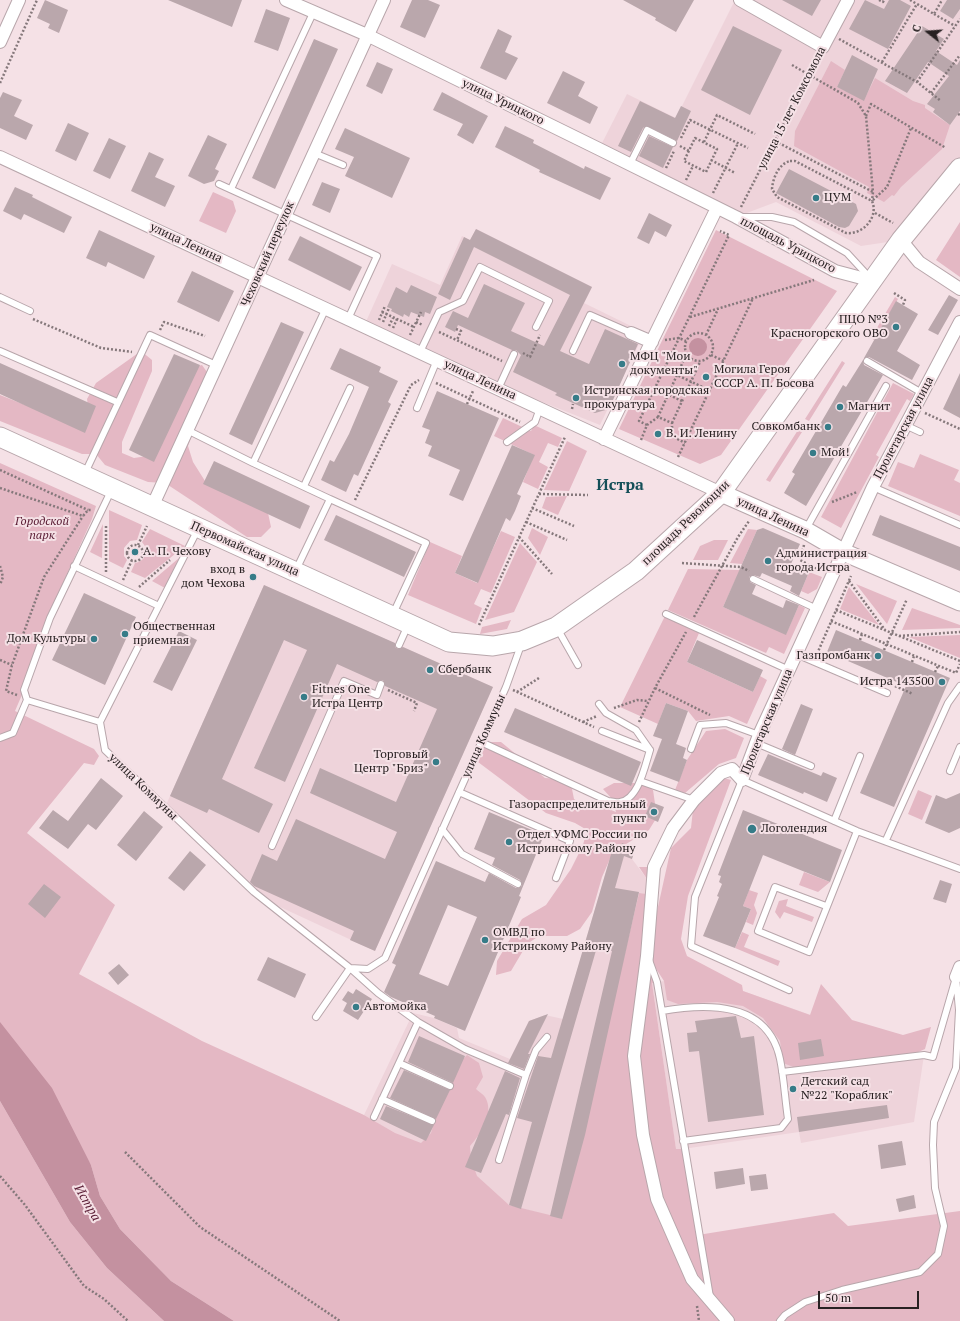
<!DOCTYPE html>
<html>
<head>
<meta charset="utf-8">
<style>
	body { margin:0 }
	#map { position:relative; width:960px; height:1321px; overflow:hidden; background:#f5e1e6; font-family:"PT Serif",serif }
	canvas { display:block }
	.north { position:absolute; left:908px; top:12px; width:40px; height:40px; -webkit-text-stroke:3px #f5e1e6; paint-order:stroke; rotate:287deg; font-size:11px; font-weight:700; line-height:16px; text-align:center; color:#282122 }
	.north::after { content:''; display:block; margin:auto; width:14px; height:18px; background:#282122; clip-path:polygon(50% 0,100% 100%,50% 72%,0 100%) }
	.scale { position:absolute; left:818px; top:1291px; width:101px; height:18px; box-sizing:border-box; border:2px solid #282122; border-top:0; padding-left:5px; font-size:12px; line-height:14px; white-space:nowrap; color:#282122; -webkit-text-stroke:3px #f5e1e6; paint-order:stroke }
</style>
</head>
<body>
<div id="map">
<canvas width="960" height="1321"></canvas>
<div class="north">С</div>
<div class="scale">50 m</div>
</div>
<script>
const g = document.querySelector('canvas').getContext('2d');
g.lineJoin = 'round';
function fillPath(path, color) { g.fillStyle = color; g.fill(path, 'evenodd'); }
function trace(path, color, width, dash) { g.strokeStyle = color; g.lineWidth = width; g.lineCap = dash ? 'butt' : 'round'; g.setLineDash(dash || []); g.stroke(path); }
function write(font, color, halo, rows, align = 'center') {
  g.font = font + ' "PT Serif",serif'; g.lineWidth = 4; g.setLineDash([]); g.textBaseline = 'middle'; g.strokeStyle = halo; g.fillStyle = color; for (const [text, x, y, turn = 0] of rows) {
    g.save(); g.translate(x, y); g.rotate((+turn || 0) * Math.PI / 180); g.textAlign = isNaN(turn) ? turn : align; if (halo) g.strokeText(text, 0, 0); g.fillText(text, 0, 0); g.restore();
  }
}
fillPath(new Path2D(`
	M 735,0 L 960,0 L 960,168 L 901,240 L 861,246 L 776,202 L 736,217 L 599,149 L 627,94 L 676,118 Z
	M 476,229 L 592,287 L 584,303 L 633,327 L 639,344 L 600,425 L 437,360 L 364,326 L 392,264 L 440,285 L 462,236 L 470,240 Z
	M 264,585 L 493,687 L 375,951 L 278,906 L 249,884 L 166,805 Z
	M 622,843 L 635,849 L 632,859 L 647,879 L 648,894 L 639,893 L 562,1219 L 509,1205 L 364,1115 L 413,1013 L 434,1018 L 457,1028 L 459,1038 L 510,1059 L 529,1021 L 545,1015 L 563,1019 L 612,851 L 619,853 Z
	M 664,981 L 743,991 L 924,1055 L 914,1122 L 801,1143 L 799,1132 L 676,1150 L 652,983 Z`), '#eed3da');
fillPath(new Path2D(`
	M 831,61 L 845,70 L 837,87 L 864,100 L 875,78 L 913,101 L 925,105 L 925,108 L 950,125 L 942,149 L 901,187 L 894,196 L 892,195 L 884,202 L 867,193 L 869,187 L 794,146 L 795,131 Z
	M 213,192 L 233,201 L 236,211 L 226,233 L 199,221 Z
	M 960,222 L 960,277 L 936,260 Z
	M 716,230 L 837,291 L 721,455 L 700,464 L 619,429 Z
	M 895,297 L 898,299 L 874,340 L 871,338 Z
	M 141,351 L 152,360 L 152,371 L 122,442 L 122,453 L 134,458 L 154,455 L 194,367 L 202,365 L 207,372 L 206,394 L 188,446 L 193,462 L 205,481 L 268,513 L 271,527 L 261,537 L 247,537 L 165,483 L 148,482 L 105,465 L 96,454 L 82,454 L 0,421 L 0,395 L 78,426 L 89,413 L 87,399 L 96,383 Z
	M 842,361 L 845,363 L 809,421 L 805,419 Z
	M 893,383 L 914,394 L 910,401 L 907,399 L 876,455 L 879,457 L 841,528 L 821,517 Z
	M 503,418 L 531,431 L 534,425 L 562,438 L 558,447 L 548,443 L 539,462 L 548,467 L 538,489 L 523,482 L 534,455 L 494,436 Z
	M 798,430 L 802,432 L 770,482 L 766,480 Z
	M 567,441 L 587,451 L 569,491 L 544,490 Z
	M 920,454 L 959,470 L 954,480 L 960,483 L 960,516 L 888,486 L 898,462 L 914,468 Z
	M 0,463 L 96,506 L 92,519 L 50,612 L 24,690 L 15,711 L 94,749 L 99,756 L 94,765 L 84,763 L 27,833 L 115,905 L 79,974 L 202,1041 L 364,1115 L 395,1133 L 421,1143 L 431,1133 L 435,1120 L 457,1065 L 467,1055 L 479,1063 L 483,1077 L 476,1089 C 478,1091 483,1094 485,1097 C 495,1113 480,1135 470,1146 L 471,1159 L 477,1176 L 509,1205 L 562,1218 L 639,893 L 648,894 L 647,879 L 639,867 L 654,867 L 648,952 L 671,848 L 691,828 L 694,800 L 720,777 L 731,780 L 688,896 L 681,939 L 687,956 L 742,985 L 743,991 L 810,1015 L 821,984 L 852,1020 L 903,1035 L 931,1027 L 925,1049 L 916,1053 L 796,1068 L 783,1063 L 780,1041 L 763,1018 L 743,1006 L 717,1002 L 678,1004 L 667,1000 L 664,981 L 649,958 L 657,982 L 652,983 L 676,1149 L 684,1149 L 698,1235 L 834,1213 L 848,1226 L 960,1211 L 960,1321 L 234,1321 L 171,1281 L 120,1229 L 100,1196 L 91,1165 L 0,1023 Z
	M 567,496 L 558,515 L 542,508 L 546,497 Z
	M 109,510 L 142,525 L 137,540 L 130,541 L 124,548 L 124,556 L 127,560 L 123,568 L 109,561 Z
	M 103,524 L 102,558 L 90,552 Z
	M 532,528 L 548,537 L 540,555 L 528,538 Z
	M 150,529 L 185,546 L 145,578 L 131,572 L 135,563 C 144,561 145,557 147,549 L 142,542 Z
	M 748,529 L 757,530 L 742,564 L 730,563 Z
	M 501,531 L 515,537 L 491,593 L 481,589 L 474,604 L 482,608 L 476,624 L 408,595 L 430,542 L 462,556 L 455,573 L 477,583 Z
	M 714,540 L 728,540 L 718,560 L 693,560 L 700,546 Z
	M 520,543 L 537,562 L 514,612 L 485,620 Z
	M 179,558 L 165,588 L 152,581 Z
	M 688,569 L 740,570 L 723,607 L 786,634 L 799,605 L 805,608 L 784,654 L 769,647 L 766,653 L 668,610 Z
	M 809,572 L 822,577 L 817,589 L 808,594 L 801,591 Z
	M 856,584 L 897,601 L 887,624 Z
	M 849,587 L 879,625 L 840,609 Z
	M 912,608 L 960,625 L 960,628 L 902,630 Z
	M 665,616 L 699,633 L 687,662 L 753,692 L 760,676 L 767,680 L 747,724 L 729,716 L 696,721 L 688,711 L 666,703 L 658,724 L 620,707 Z
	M 511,620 L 507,629 L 480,634 L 482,627 Z
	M 960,635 L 960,658 L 909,637 Z
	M 725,729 L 744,738 L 736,758 L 719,764 L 685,793 L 675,790 L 687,760 L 706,731 Z
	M 486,742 L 501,742 L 545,778 L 559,779 L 571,784 L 574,799 L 586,807 L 601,806 L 616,812 L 612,799 L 603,789 L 614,783 L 642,783 L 653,790 L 657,817 L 649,830 L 613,852 L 602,877 L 592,912 L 580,929 L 567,936 L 539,936 L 527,944 L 511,971 L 496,975 L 497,961 L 522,919 L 546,905 L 571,869 L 583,845 L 587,830 L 575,823 L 546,813 L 478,762 Z
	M 918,790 L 932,796 L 922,820 L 908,814 Z
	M 804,872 L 830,882 L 818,892 L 799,885 Z
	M 749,890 L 758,893 L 754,905 L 757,913 L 753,925 L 746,922 L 751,909 L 743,906 Z
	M 788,899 L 786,906 L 814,917 L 812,922 L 784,912 L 780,919 L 775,912 L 779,901 Z
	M 742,932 L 749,935 L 744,947 L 780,961 L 778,966 L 735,948 Z
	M 0,1101 L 70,1222 L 107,1268 L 164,1321 L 0,1321 Z`), '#e4b8c4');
fillPath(new Path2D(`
	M689 347a9 9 0 1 1 18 0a9 9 0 1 1-18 0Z
	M 0,1022 L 52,1088 L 91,1165 L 100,1196 L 120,1229 L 171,1281 L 234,1321 L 164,1321 L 107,1268 L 70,1222 L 0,1101 Z`), '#c491a0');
fillPath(new Path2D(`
	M 45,0 L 68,10 L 59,33 L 48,28 L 50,24 L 37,18 Z
	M 168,0 L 242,0 L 232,27 Z
	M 412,0 L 428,0 L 440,5 L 425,38 L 400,27 Z
	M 623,0 L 694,0 L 676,32 L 655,20 L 656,18 Z
	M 782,0 L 821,0 L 812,16 Z
	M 865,0 L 884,9 L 889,0 L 900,0 L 911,6 L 888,49 L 849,29 Z
	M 947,0 L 960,0 L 960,9 L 953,19 L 940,11 Z
	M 266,9 L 290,18 L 278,51 L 254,42 Z
	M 733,26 L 782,50 L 750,115 L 701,90 Z
	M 922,26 L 944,39 L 936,51 L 957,65 L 960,60 L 960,111 L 950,125 L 933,112 L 935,109 L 927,104 L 949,76 L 928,62 L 907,93 L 885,81 Z
	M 498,29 L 512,36 L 505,52 L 518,58 L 506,80 L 480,68 Z
	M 314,39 L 338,49 L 275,189 L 252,178 Z
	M 852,55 L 878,69 L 864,101 L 837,87 Z
	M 377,62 L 393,69 L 382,94 L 366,86 Z
	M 563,71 L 585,82 L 578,96 L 598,107 L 590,124 L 547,103 Z
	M 3,92 L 22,100 L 14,116 L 33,125 L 26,140 L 0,128 L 0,98 Z
	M 442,92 L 488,116 L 473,144 L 457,135 L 463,124 L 433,110 Z
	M 640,101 L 675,118 L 681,106 L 691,111 L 677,141 L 646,126 L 643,128 L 631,152 L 618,146 Z
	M 68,123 L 89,133 L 76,161 L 55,151 Z
	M 505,126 L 534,140 L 533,143 L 584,169 L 585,166 L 611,178 L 600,200 L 539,172 L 540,170 L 495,147 Z
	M 345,128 L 410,158 L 392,198 L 345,176 L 354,157 L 335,149 Z
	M 208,135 L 227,144 L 215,169 L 219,171 L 214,181 L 204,184 L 188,176 Z
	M 649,136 L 673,147 L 663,168 L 639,156 Z
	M 109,138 L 126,146 L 110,179 L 93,171 Z
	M 149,152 L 164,159 L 155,177 L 175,186 L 165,207 L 131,191 Z
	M 789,169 L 856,204 L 858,211 L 849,226 L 845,228 L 839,227 L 776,193 Z
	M 322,182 L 340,189 L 330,213 L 312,205 Z
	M 15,187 L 33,195 L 32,197 L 72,217 L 64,233 L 24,214 L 21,220 L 3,211 Z
	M 649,213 L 672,225 L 666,237 L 655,231 L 649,244 L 637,238 Z
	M 476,229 L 592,287 L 560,351 L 589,364 L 605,329 L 638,344 L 609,409 L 595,413 L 555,395 L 557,393 L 513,372 L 521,355 L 516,350 L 512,350 L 458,325 L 455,332 L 445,327 L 453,311 L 468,318 L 484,284 L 525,303 L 511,331 L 544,346 L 570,295 L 474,247 L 450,300 L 438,294 L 464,237 L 470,240 Z
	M 99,230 L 155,256 L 144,279 L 108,262 L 106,267 L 86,258 Z
	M 300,236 L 362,267 L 350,291 L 288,260 Z
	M 192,271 L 234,291 L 219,322 L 177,302 Z
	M 411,285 L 437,297 L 430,314 L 425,312 L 424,317 L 411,312 L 409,317 L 404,314 L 403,317 L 391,311 L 392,309 L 387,307 L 396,287 L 407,293 Z
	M 949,295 L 958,300 L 938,335 L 928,330 Z
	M 896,301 L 918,314 L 897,351 L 920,365 L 912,380 L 869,357 L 864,358 Z
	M 281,322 L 304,332 L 252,445 L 229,434 Z
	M 340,348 L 381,367 L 379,372 L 398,381 L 388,402 L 391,404 L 358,476 L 354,474 L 346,492 L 321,480 L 330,460 L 334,462 L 349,434 L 369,387 L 330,369 Z
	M 174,354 L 200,365 L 154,462 L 129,450 Z
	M 863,360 L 864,365 L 883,375 L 806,506 L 784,493 L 795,474 L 792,472 L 843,385 L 846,387 Z
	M 0,363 L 96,406 L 85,433 L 0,394 Z
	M 960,373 L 960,418 L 943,409 Z
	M 437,391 L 499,418 L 463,501 L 449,495 L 460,470 L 428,456 L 432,446 L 425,443 L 430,430 L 422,427 Z
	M 512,445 L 535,455 L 517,494 L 521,496 L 515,511 L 510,521 L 506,518 L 478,583 L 455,573 Z
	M 214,461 L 310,506 L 300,529 L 203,484 Z
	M 336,515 L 416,552 L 404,577 L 324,540 Z
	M 880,515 L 960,547 L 960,571 L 872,535 Z
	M 763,528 L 800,544 L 791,564 L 809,572 L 799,596 L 790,591 L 792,586 L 762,573 L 760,577 L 753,575 L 749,577 L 750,582 L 756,585 L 752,594 L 783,608 L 786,600 L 799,605 L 786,635 L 723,607 L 757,530 Z
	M 264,585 L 395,643 L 395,647 L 398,649 L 403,647 L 493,687 L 375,951 L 350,940 L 354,931 L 254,886 L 250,882 L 262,854 L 277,861 L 296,819 L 385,859 L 397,832 L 310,793 L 320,768 L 396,802 L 437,709 L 385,686 L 383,680 L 377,682 L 337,664 L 285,782 L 254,768 L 307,650 L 284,640 L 222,779 L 273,804 L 259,833 L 209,809 L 207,813 L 170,796 Z
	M 84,593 L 136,617 L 105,685 L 52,660 Z
	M 836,630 L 950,678 L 894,807 L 860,793 L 906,686 L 827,652 Z
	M 179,631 L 197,640 L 172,691 L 153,682 Z
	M 697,640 L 763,670 L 753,692 L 687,662 Z
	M 666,703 L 688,711 L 676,744 L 686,748 L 683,758 L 687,760 L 679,782 L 650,771 L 662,739 L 653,736 Z
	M 801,704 L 813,709 L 795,755 L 782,749 Z
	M 515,708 L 641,762 L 631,786 L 504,732 Z
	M 768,754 L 821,776 L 823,772 L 837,778 L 827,802 L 804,792 L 803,794 L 758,775 Z
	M 101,778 L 123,796 L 96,830 L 88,824 L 68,849 L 39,828 L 53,810 L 68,821 Z
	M 960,793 L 960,828 L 949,833 L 925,823 L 936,795 L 946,799 Z
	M 651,802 L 664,807 L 658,822 L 645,816 Z
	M 743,810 L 842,850 L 830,882 L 763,855 L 743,906 L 751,909 L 735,948 L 703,936 L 719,897 L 717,896 L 722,884 L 719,882 L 721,876 L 718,875 Z
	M 144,811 L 163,827 L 136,861 L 117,845 Z
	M 489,812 L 544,835 L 519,896 L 521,897 L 465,1031 L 434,1018 L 435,1016 L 391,997 L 384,992 L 396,965 L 392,963 L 436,861 L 485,882 L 489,873 L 516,888 L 522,886 L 520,880 L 492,865 L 495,858 L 474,849 ZM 448,905 L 477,917 L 448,986 L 419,974 Z
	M 622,843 L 635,849 L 632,859 L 624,856 L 615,888 L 639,892 L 585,1135 L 562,1219 L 550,1216 L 612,951 L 597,947 L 521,1209 L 509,1205 L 532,1122 L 517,1118 L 538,1056 L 551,1058 L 612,851 L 619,854 Z
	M 190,851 L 206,865 L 184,891 L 168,878 Z
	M 940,880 L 952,884 L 946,903 L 933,899 Z
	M 44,884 L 61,897 L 45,918 L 28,904 Z
	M 268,957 L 306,974 L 295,998 L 257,980 Z
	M 119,964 L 129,975 L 118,985 L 108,973 Z
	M 356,989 L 372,999 L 358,1020 L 343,1011 L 347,1003 L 342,1000 L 348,991 L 353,994 Z
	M 548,1014 L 528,1054 L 530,1054 L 524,1069 L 508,1063 L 529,1021 Z
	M 736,1016 L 741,1038 L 754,1036 L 764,1115 L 708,1122 L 699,1051 L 689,1052 L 687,1033 L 697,1032 L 695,1021 Z
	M 419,1036 L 465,1056 L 453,1083 L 408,1062 Z
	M 821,1039 L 824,1056 L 800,1060 L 798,1043 Z
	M 404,1070 L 450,1090 L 436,1119 L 390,1098 Z
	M 505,1071 L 520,1078 L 509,1115 L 506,1114 L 481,1173 L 465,1167 Z
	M 887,1105 L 889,1118 L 799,1132 L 797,1117 Z
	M 386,1106 L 434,1125 L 426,1141 L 380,1119 Z
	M 902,1141 L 906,1165 L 881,1169 L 878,1145 Z
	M 743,1168 L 745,1184 L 716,1189 L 714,1172 Z
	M 766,1174 L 768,1189 L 751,1191 L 749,1176 Z
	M 914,1195 L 916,1208 L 899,1212 L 896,1199 Z`), '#baa7ac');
const lane = new Path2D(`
	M 314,153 L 343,165
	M 630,164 L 647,130 L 673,143
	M 219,184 L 377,256 L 348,319
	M 231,189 L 313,13
	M 739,217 L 772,217 L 794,222 L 847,253 L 870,278
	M 0,297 L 30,311
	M 0,351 L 117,402
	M 573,351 L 590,315 L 631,333
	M 420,352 L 439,312 L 463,301 L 480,267 L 549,301 L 536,327
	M 867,361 L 922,393
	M 498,389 L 514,354
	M 417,408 L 437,360
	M 905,425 L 920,432
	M 187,430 L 253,463 L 326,308
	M 507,442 L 535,422 L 540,408
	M 253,463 L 330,499 L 296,570
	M 85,473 L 150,335 L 216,365
	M 304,486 L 350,388
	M 873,487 L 960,525
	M 330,499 L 426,543 L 393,614
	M 198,529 L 100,722 L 105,750 L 254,892 L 350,968 L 378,993 L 418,1022 L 465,1049 L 526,1075 L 536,1050 L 547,1037
	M 806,529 L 886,386
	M 74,566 L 159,606
	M 753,579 L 817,609
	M 666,614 L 789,670
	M 557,628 L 578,665
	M 399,645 L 408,625
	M 796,654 L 887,693
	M 100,722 L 27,700 L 24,690 L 50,618 L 111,491
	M 602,731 L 650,750
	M 0,738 L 13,733 L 27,700
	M 481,742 L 608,801 C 612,801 617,803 620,802 C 639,799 645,765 650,750 L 636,730 L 606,713 L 599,704
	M 756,743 L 811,766
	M 691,749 L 700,725 L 726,723 L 759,735
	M 950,771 L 960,747
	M 640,781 L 694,800
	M 459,792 L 570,841 L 556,878
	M 834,821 L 860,756
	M 442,829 L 462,854 L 518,884
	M 886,840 L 948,703 L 960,686
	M 272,846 L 344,681 L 377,695 L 381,684
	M 826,906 L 775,887 L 758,931 L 809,952 L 857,831
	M 649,960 L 657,982 L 710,1297
	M 789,990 L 691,946 L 695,897 L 742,780 L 857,831 L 960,869
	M 662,1011 C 707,1003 768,1001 780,1059 C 784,1078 785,1099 788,1119 L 781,1128 L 683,1141
	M 316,1017 L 350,968 L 368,969 L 385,958 L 506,687 L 521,645
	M 399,1063 L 450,1086
	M 782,1072 L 924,1055 L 933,1057 L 955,981
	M 382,1099 L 432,1121
	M 374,1117 L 418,1022
	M 499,1160 L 526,1075
	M 780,1321 L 785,1315 L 805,1302 L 842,1290 L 920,1272 L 938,1254 L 944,1226 L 935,1188 L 933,1145 L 934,1122 L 956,1068 L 959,1010 L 956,977`);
const street = new Path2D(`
	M 286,0 L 367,35 L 599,149 L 736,217 L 835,271 L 873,281
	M 740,0 L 823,47 L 848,0
	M 0,42 L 19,0
	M 0,157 L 721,493
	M 901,240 L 919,262 L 960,289
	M 631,333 L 652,342
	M 604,439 L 714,214
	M 152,507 L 384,0
	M 956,977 L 960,967
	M 728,1321 L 692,1279 L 657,1199 L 643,1135 L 634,1056 L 647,956 L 654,867 L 673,828 L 694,800 L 721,773 L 732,769 L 742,780 L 759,735 L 873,487 L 960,322`);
const secondary = new Path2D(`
	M 721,493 L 805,530 L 843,552 L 960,602`);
const primary = new Path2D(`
	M 0,437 L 449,642 L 493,646 L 522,641 L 556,627 L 636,571 L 721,493 L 901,240 L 960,168`);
trace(lane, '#b8a6ab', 8);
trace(street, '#b8a6ab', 14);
trace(secondary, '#b8a6ab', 19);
trace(primary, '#b8a6ab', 21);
trace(new Path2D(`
	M 879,0 L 883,2 L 884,0
	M 910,0 L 917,4
	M 934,14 L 955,26
	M 839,39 L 917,82 L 941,101
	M 882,62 L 917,4 L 934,14 L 942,0
	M 792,65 L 858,103 L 866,116 L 873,192 L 872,201
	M 917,82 L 960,19
	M 0,83 L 37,0
	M 931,93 L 960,55
	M 958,114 L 960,115
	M 866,116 L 871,104 L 946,148
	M 681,138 L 690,120 L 748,148
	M 695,138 L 717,149 L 706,172 L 684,161 Z
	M 775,141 L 873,192
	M 704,142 L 717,115 L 755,134
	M 680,146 L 689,151
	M 711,160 L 735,173
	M 790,161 L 795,161 L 872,201 C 879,217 863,235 846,233 L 777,197 L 772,189 C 773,177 779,164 790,161 Z
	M 666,168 L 674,151
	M 686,180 L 693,166
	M 713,193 L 738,143
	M 873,200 L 887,187 L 911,128
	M 741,207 L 818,57
	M 875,213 L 893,223
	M 894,293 L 905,300 L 903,305
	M 382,312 L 414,327
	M 690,317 L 814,280
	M 33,319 L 101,348 L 132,352
	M 379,320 L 385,306
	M 383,322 L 389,308
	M 416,322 L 423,325
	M 389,326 L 393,318
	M 393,328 L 397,319
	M 456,329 L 461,331 L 457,340
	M 160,330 L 164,322 L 205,336
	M 439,332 L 502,361
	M685 347a14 14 0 1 1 28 0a14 14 0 1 1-28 0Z
	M 410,335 L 421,312
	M 706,335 L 718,309
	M 665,340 L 679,338 L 686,341
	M 523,353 L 530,357 L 540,335
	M 711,355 L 724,361
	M 664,369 L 709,390
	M 436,383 L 520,422
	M 655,388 L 682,401
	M 467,404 L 473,391
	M 572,409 L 573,404
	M 925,413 L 960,429
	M 658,417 L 686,355
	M 672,423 L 700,362
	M 647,425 L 639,421 L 729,235 L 720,231
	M 641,440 L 647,425 L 658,417 L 672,423 L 672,436 L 685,443
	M 678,457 L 753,298
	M 0,470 L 88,510
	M 0,488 L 83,516 L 88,510 L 91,510
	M 539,494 L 588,495
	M 355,500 L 411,385 L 419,380
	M 832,502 L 857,492
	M 532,508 L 574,526
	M 526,522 L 567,540
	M 519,537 L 552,574
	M 138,545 L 147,526
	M 804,545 L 800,560 L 822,572
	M127 553a8 8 0 1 1 16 0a8 8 0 1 1-16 0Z
	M 682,563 L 741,567 L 749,571
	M 0,566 L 3,577 L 0,585
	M 106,572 L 106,525
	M 123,580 L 132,560
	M 849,581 L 885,630
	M 139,587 L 170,560
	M 836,610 L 960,661
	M 694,617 L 738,537 L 749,521
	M 831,621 L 956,673 L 960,664
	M 479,625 L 565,437
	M 899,636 L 960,632
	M 860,640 L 862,634
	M 884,650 L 907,599
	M 817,654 L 851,576
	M 0,660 L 12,665
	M 912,662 L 914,656
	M 935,672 L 938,666
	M 895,686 L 913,694
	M 655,688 L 710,715
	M 388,690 L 417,703 L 414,711
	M 513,690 L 594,727
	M 517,692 L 539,678
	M 17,695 L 6,691 L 12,665 L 44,577 L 83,516
	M 614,708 L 637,700 L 648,701
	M 583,722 L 597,716
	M 639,722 L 655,688 L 686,632
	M 125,1152 L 200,1227 L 340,1321
	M 0,1176 L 25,1205 L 84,1286 L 104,1299 L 128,1321
	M 697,1306 L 699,1321`), '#85787b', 2.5, [2, 2]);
trace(lane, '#fff', 6);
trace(street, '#fff', 12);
trace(secondary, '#fff', 17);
trace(primary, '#fff', 19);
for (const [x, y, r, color] of [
	[816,198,4,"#367c88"],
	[896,327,4,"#367c88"],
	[622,364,4,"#367c88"],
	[706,377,4,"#367c88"],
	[576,398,4,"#367c88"],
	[840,407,4,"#367c88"],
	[828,427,4,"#367c88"],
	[658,434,4,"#367c88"],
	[813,453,4,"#367c88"],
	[135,552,4,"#367c88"],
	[768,561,4,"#367c88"],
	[253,577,4,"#367c88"],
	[125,634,4,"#367c88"],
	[94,639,4,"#367c88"],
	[878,656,4,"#367c88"],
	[430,670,4,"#367c88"],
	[942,682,4,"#367c88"],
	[304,697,4,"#367c88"],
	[436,762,4,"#367c88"],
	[654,812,4,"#367c88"],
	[752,829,5,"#367c88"],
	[509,842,4,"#367c88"],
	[485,940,4,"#367c88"],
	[356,1007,4,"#367c88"],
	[793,1089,4,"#367c88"]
]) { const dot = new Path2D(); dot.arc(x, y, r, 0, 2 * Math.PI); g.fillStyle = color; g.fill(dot); trace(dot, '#f5e1e6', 1.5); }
write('12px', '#282122', '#f5e1e6', [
	["улица Урицкого",503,102,26],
	["улица 15 лет Комсомола",792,108,-63],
	["улица Ленина",186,243,25],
	["площадь Урицкого",788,245,28],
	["Чеховский переулок",268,254,-66],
	["улица Ленина",480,380,25],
	["Пролетарская улица",904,428,-62],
	["улица Ленина",773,517,25],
	["площадь Революции",686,523,-44],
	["Первомайская улица",245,549,24],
	["Пролетарская улица",767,722,-67],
	["улица Коммуны",484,736,-66],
	["улица Коммуны",143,787,44]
]);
write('12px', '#282122', '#f5e1e6', [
	["ЦУМ",824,198],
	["ПЦО №3",888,320,"right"],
	["Красногорского ОВО",888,334,"right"],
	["МФЦ \"Мои",630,357],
	["документы\"",630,371],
	["Могила Героя",714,370],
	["СССР А. П. Босова",714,384],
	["Истринская городская",584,391],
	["прокуратура",584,405],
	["Магнит",848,407],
	["Совкомбанк",820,427,"right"],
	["В. И. Ленину",666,434],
	["Мой!",821,453],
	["А. П. Чехову",143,552],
	["Администрация",776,554],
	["города Истра",776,568],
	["вход в",245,570,"right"],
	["дом Чехова",245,584,"right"],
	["Общественная",133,627],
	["приемная",133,641],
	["Дом Культуры",86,639,"right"],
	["Газпромбанк",870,656,"right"],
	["Сбербанк",438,670],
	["Истра 143500",934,682,"right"],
	["Fitnes One",312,690],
	["Истра Центр",312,704],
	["Торговый",428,755,"right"],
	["Центр \"Бриз\"",428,769,"right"],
	["Газораспределительный",646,805,"right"],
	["пункт",646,819,"right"],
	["Логолендия",761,829],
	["Отдел УФМС России по",517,835],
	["Истринскому Району",517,849],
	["ОМВД по",493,933],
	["Истринскому Району",493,947],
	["Автомойка",364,1007],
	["Детский сад",801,1082],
	["№22 \"Кораблик\"",801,1096]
], 'left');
write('italic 12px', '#581a32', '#f5e1e6', [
	["Городской",42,522],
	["парк",42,536]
]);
write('italic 13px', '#581b33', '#f5e1e6', [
	["Истра",87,1203,60]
]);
write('bold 16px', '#144f58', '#f5e1e6', [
	["Истра",620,485]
]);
</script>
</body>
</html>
